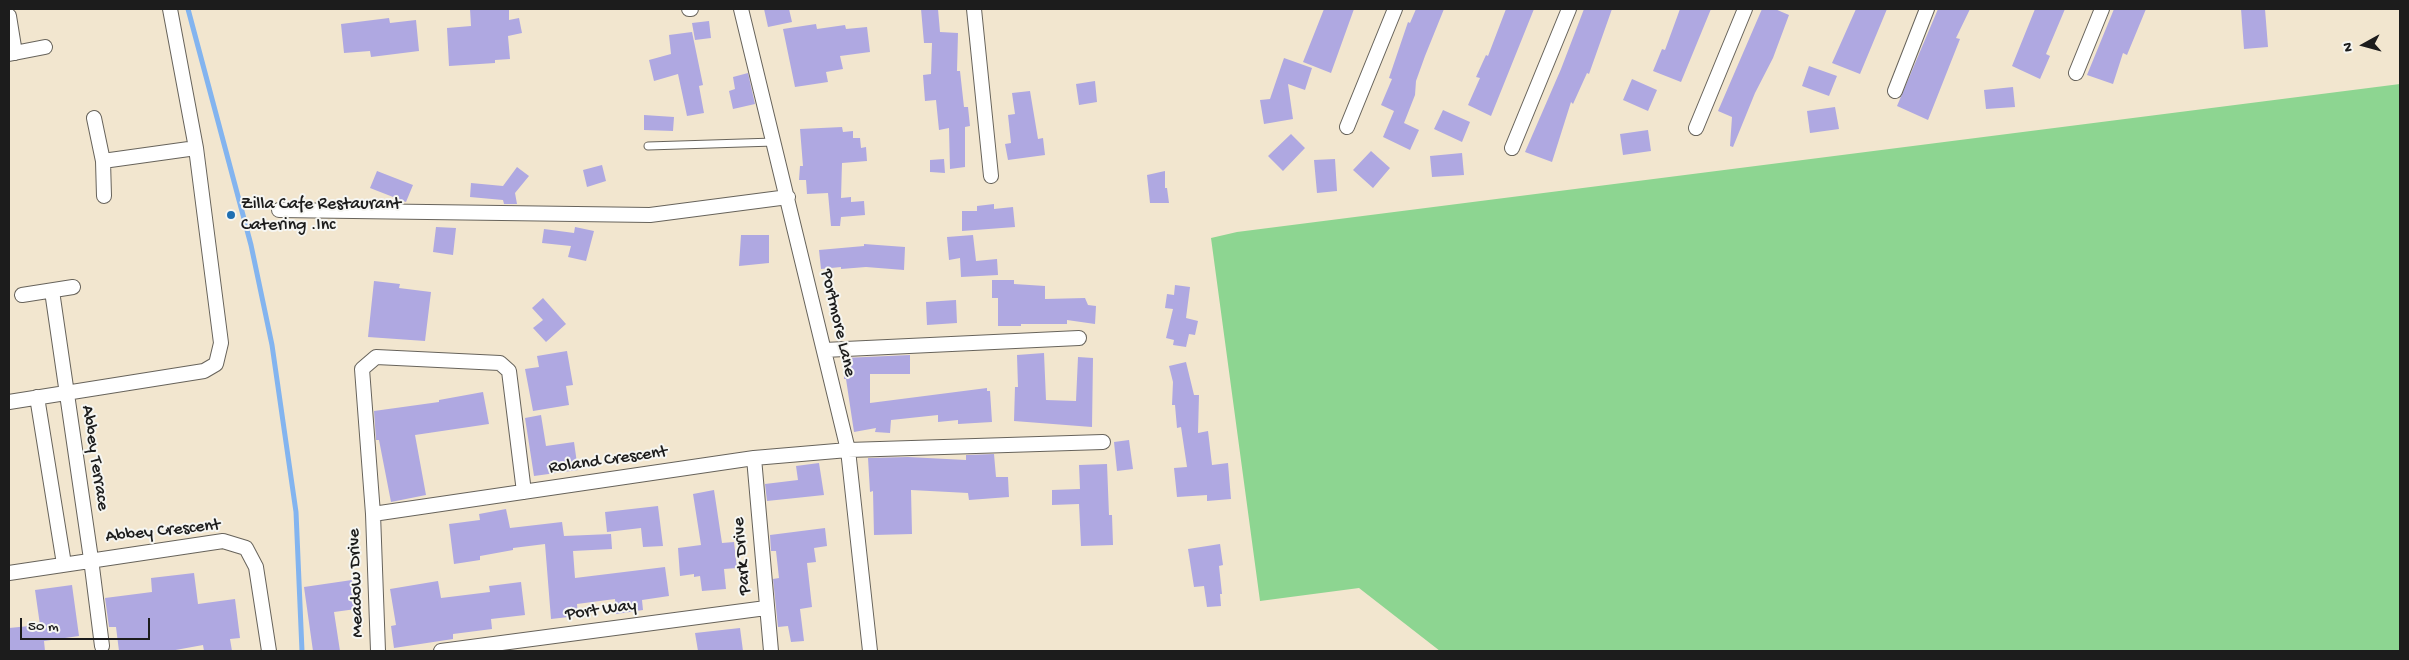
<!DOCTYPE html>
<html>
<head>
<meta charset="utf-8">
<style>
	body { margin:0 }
	#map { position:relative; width:2409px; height:660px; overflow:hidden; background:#f2e6cf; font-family:"Gochi Hand",sans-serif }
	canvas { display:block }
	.frame { position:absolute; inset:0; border:10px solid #1c1c1c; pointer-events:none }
	.north { position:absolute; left:2339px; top:20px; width:50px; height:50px; -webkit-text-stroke:4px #f6f6f2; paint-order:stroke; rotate:263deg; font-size:14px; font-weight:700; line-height:20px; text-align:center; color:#1c1c1c }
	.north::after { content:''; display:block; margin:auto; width:18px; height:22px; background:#1c1c1c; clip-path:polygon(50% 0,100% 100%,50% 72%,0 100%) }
	.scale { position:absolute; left:20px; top:618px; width:130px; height:22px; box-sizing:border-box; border:2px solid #1c1c1c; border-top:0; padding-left:6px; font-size:15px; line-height:18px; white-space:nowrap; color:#1c1c1c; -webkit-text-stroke:4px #f6f6f2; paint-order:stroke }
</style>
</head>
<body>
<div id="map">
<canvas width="2409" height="660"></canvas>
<div class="frame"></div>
<div class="north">N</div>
<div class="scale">50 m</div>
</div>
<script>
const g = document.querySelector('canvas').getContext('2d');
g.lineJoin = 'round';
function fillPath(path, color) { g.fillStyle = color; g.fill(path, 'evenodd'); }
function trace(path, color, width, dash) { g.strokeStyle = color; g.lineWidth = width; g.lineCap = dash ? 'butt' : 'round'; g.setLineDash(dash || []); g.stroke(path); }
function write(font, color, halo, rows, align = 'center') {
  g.font = font + ' "Gochi Hand",sans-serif'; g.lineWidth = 4; g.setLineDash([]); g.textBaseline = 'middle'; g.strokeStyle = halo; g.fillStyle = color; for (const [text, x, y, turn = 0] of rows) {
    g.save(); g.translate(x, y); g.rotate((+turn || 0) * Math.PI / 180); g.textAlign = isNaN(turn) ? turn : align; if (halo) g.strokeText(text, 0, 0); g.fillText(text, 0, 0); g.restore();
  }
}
fillPath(new Path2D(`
	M 2400,84 L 2400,651 L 1440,651 L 1359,588 L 1260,601 L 1211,238 L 1237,232 Z`), '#8dd591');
trace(new Path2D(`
	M 188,9 L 251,245 L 272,345 L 296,512 L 302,651`), '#83b4ef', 5);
fillPath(new Path2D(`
	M 470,9 L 509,9 L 509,20 L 519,18 L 522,33 L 508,36 L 510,59 L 495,60 L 495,63 L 449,66 L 447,28 L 471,26 Z
	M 764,9 L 789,9 L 792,22 L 768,27 Z
	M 921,9 L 938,9 L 940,32 L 958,33 L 957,71 L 960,71 L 964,107 L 968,107 L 970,126 L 965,127 L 965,167 L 950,169 L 949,128 L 939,130 L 936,100 L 925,101 L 923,75 L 931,74 L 932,43 L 924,43 Z
	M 1324,9 L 1354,9 L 1331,73 L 1303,62 Z
	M 1416,9 L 1444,9 L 1425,56 L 1416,81 L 1415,95 L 1404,123 L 1419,130 L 1410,150 L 1383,137 L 1394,111 L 1381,105 L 1392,79 L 1389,78 L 1408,22 L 1410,23 Z
	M 1506,9 L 1534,9 L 1491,116 L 1468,105 L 1480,78 L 1476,77 L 1486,55 L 1488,56 Z
	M 1584,9 L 1612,9 L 1589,74 L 1587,73 L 1573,104 L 1571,102 L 1552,162 L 1525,152 L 1561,69 Z
	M 1680,9 L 1711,9 L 1681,82 L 1653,71 L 1662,49 L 1665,50 Z
	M 1762,9 L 1775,9 L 1789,15 L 1773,58 L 1755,93 L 1733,147 L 1730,146 L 1732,117 L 1718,111 Z
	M 1856,9 L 1887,9 L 1860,74 L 1832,63 Z
	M 1938,9 L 1970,9 L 1956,38 L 1960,39 L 1928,120 L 1897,106 Z
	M 2035,9 L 2065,9 L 2046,54 L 2050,56 L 2040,79 L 2012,66 Z
	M 2114,9 L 2146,9 L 2127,55 L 2123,53 L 2113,84 L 2087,75 Z
	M 2241,9 L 2265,9 L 2268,47 L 2244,49 Z
	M 389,18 L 390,23 L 416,20 L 419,51 L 371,57 L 370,51 L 344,53 L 341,24 Z
	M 709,21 L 711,38 L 695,40 L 692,23 Z
	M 816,24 L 817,29 L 845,25 L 846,29 L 867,27 L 870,52 L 840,56 L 843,69 L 826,72 L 828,82 L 795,87 L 783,29 Z
	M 692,32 L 703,85 L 699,86 L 704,113 L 687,116 L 678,74 L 654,81 L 649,60 L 671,54 L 669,35 Z
	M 1284,58 L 1312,68 L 1305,90 L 1288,84 L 1293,119 L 1264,124 L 1260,100 L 1270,99 Z
	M 1809,66 L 1837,76 L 1829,96 L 1802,86 Z
	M 748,73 L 755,104 L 733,109 L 729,91 L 735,89 L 733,77 Z
	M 1632,79 L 1657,90 L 1648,111 L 1623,100 Z
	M 1095,81 L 1097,102 L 1079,105 L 1076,84 Z
	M 2013,87 L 2015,107 L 1986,109 L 1984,90 Z
	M 1030,91 L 1038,139 L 1043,138 L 1045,155 L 1008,160 L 1005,144 L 1011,143 L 1008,115 L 1015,114 L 1012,93 Z
	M 1835,107 L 1839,129 L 1810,133 L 1807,111 Z
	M 1443,110 L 1470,122 L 1462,142 L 1434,129 Z
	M 644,115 L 674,117 L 673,131 L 644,130 Z
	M 842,127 L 843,132 L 853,131 L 853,138 L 860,138 L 861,148 L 866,147 L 867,161 L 842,163 L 841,198 L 851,197 L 851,202 L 864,201 L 865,215 L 841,217 L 840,226 L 831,226 L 828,193 L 807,194 L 806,180 L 799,180 L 800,166 L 803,166 L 800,129 Z
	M 1648,130 L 1651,151 L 1623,155 L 1620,134 Z
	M 1291,134 L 1305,148 L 1283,171 L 1268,156 Z
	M 1371,151 L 1390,168 L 1373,188 L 1353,170 Z
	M 1462,153 L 1464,175 L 1432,177 L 1430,156 Z
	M 944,159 L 945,173 L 930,172 L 930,160 Z
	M 1335,159 L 1337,191 L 1317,193 L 1314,160 Z
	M 602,165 L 606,181 L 587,187 L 583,170 Z
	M 517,167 L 529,176 L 515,193 L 517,204 L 504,204 L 503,200 L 470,197 L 471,183 L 503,186 Z
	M 377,171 L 413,185 L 406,202 L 370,188 Z
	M 1165,171 L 1165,188 L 1167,188 L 1169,203 L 1150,203 L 1147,175 Z
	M 994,204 L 994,209 L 1013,207 L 1015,227 L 962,231 L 962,211 L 977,211 L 977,206 Z
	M 436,227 L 456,228 L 453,255 L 433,252 Z
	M 575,227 L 594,231 L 586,261 L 568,257 L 571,246 L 542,243 L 544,229 L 574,233 Z
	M 741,235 L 769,235 L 769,263 L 739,266 Z
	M 973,235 L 976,261 L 997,259 L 998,275 L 961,277 L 960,258 L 949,260 L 947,237 Z
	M 864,244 L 905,247 L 904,270 L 866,267 L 841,269 L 841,267 L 821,269 L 819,250 L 864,246 Z
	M 992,280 L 1014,280 L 1014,284 L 1045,286 L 1045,299 L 1085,298 L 1088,305 L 1096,306 L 1095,324 L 1067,320 L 1067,324 L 1021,324 L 1021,326 L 998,326 L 998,298 L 992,298 Z
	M 374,281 L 400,284 L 399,288 L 431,292 L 425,341 L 368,337 Z
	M 1175,285 L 1190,287 L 1186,318 L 1198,321 L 1195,335 L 1189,334 L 1186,347 L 1173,345 L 1174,340 L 1166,338 L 1173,309 L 1165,308 L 1167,294 L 1174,295 Z
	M 543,298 L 566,324 L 546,342 L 533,328 L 543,320 L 532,308 Z
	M 956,300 L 957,323 L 927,325 L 926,302 Z
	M 567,351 L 573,385 L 566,386 L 569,405 L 533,411 L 525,369 L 539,367 L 537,356 Z
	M 1044,353 L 1046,400 L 1076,401 L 1078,357 L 1093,358 L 1092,427 L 1014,421 L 1015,387 L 1018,387 L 1017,355 Z
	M 910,355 L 910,374 L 870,374 L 870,403 L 987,388 L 987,391 L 990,391 L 992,422 L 958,424 L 958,420 L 938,422 L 938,415 L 891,420 L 890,433 L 875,432 L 876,428 L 854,432 L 846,379 L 844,379 L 844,358 Z
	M 1186,362 L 1194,395 L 1199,395 L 1198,433 L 1208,431 L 1212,465 L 1228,463 L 1231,499 L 1207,501 L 1207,495 L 1177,497 L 1174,468 L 1187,467 L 1181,427 L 1177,428 L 1175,405 L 1172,405 L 1173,382 L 1169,366 Z
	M 483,392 L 489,424 L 415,435 L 426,495 L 391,502 L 379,440 L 376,440 L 374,411 L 439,402 L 439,400 Z
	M 541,415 L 546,446 L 574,442 L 578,470 L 534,476 L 525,418 Z
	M 1129,440 L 1133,469 L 1117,471 L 1114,442 Z
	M 994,454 L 996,477 L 1008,477 L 1009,497 L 969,500 L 968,493 L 911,490 L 912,534 L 874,535 L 873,491 L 870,492 L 868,458 L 908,457 L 966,460 L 966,455 Z
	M 819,463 L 824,495 L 767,501 L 765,484 L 798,480 L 796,466 Z
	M 1107,464 L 1109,515 L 1112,515 L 1113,545 L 1081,546 L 1079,504 L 1052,505 L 1052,490 L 1080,489 L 1079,465 Z
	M 714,490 L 722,543 L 734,542 L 737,568 L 724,569 L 726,589 L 702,591 L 700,576 L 694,577 L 694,574 L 680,576 L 678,548 L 701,545 L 693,494 Z
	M 658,506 L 663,546 L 643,547 L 641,528 L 607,532 L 605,512 Z
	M 506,509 L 510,528 L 562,522 L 564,536 L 611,534 L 612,549 L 573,551 L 575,578 L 665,567 L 669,596 L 642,600 L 643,610 L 616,614 L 615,599 L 577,604 L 578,616 L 551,619 L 545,544 L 513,548 L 513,550 L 480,556 L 480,560 L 454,564 L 449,524 L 480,520 L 479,514 Z
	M 825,528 L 827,546 L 814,548 L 816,562 L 807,563 L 812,607 L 800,609 L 804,641 L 791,642 L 788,626 L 778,627 L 773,579 L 779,578 L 776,551 L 771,551 L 770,535 Z
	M 1220,544 L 1223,565 L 1219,566 L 1222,594 L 1220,594 L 1221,606 L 1207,607 L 1204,586 L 1194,587 L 1188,549 Z
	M 194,573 L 198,604 L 235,599 L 240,638 L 230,639 L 232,651 L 204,651 L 203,645 L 170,651 L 119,651 L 116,627 L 109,627 L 105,598 L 152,592 L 151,578 Z
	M 352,580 L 356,609 L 334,612 L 340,651 L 313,651 L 304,587 Z
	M 438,581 L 441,598 L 490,592 L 489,586 L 521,582 L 525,615 L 491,619 L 492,629 L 453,634 L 453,639 L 394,648 L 391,626 L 396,625 L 390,589 Z
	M 72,585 L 79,636 L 44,641 L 45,651 L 9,651 L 9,628 L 40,625 L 35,590 Z
	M 740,628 L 743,651 L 698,651 L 695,633 Z`), '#afa8e1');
const service = new Path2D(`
	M 648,146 L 774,142`);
const minor = new Path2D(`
	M 689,9 L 691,9
	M 741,9 L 848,450 L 870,651
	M 974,9 L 991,176
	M 9,16 L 15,53
	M 9,54 L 45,47
	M 2076,73 L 2102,9
	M 1895,91 L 1927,9
	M 94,118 L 103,161 L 104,196
	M 1347,127 L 1395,9
	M 1696,128 L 1745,9
	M 1512,148 L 1569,9
	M 103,161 L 196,148
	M 279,210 L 650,215 L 788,197
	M 52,291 L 91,559 L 102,646
	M 22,295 L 73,287
	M 824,350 L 1079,338
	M 37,397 L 64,564
	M 9,402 L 204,371 L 216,364 L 221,343 L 196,148 L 170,9
	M 754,458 L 771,651
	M 373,514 L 754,458 L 848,450 L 1103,442
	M 9,573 L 223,541 L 246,548 L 256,567 L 269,651
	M 378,651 L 373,514 L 362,369 L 376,357 L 500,363 L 509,371 L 524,492
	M 441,651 L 766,608`);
trace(service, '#67635b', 9);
trace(minor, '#67635b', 16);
trace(service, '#fff', 7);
trace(minor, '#fff', 14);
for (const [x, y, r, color] of [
	[231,215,5,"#1f6fb2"]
]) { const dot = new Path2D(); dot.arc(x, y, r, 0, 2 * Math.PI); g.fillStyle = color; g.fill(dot); trace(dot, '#f6f6f2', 2); }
write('18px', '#1c1c1c', '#f6f6f2', [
	["Zilla Cafe Restaurant",241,205],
	["Catering .Inc",241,226]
], 'left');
write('18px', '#1c1c1c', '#f6f6f2', [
	["Portmore Lane",837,323,77],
	["Abbey Terrace",94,458,81],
	["Roland Crescent",608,461,-8],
	["Abbey Crescent",163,532,-6],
	["Park Drive",743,556,-95],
	["Meadow Drive",357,583,-92],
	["Port Way",601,611,-8]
]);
</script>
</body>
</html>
